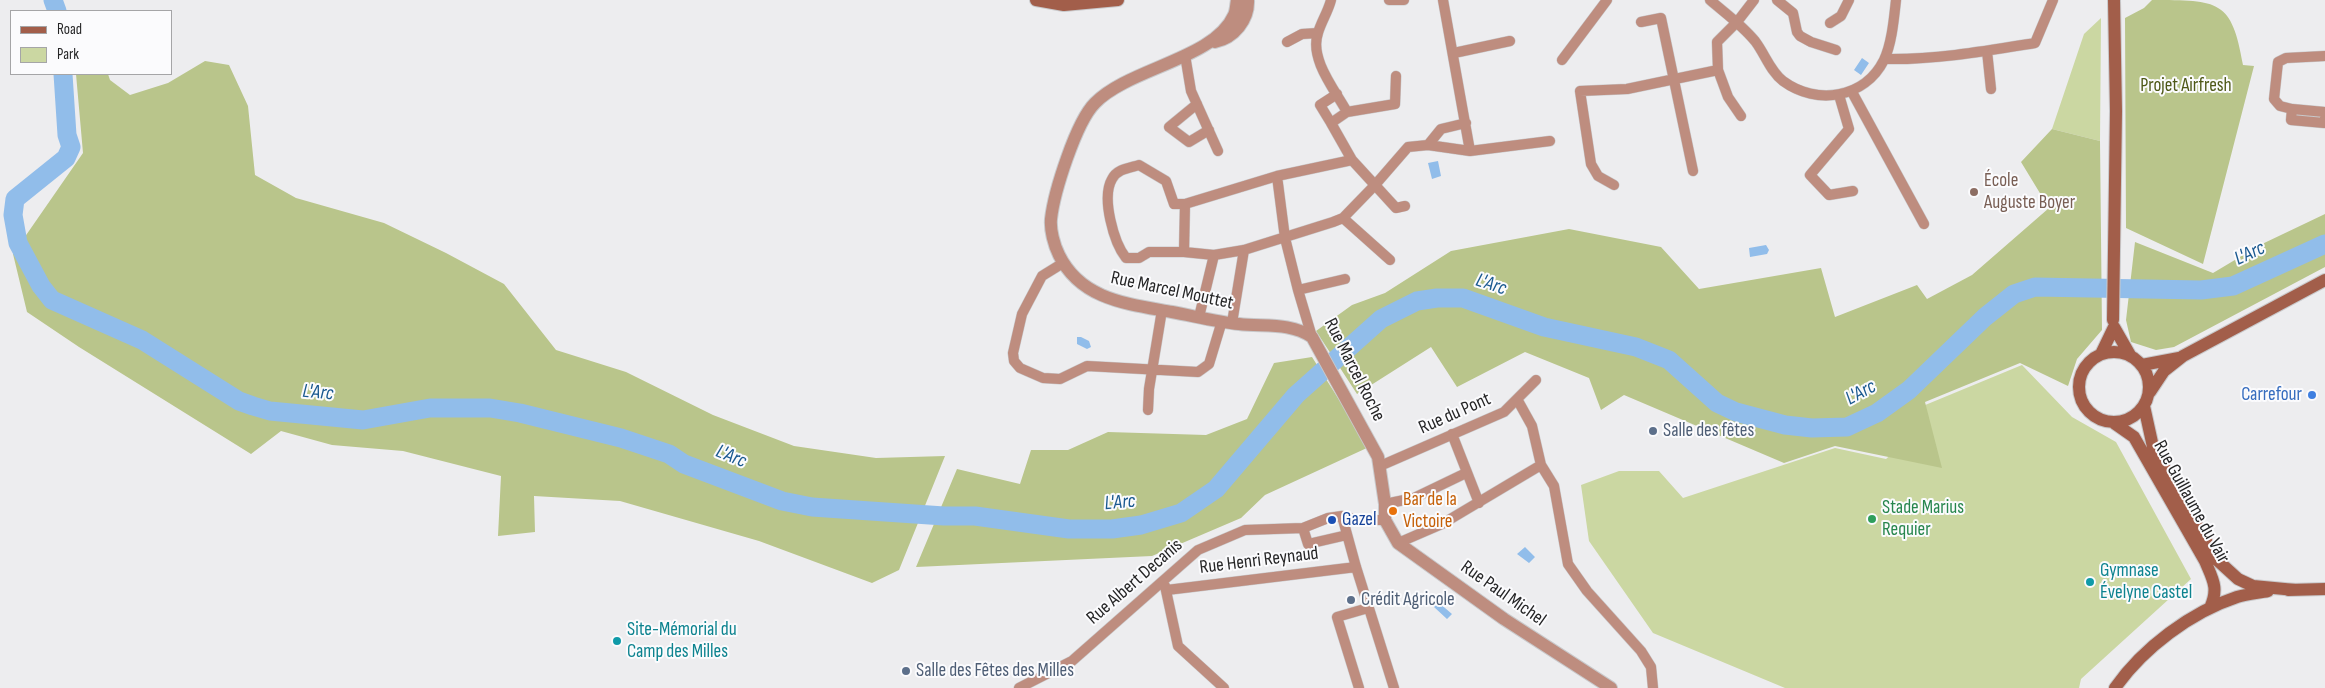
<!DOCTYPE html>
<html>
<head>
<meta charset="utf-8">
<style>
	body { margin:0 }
	#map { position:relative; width:2325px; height:688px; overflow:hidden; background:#ededef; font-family:"Sofia Sans Condensed",sans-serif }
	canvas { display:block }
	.legend { position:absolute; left:10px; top:10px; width:162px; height:65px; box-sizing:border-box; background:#fbfbfd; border:1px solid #a5a5a7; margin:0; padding:6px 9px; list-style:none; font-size:15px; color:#252526 }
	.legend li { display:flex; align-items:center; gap:10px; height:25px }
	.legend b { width:25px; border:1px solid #a5a5a7 }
</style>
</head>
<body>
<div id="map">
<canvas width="2325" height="688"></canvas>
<ul class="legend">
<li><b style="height:6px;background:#a25e4a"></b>Road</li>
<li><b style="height:14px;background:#cbd7a2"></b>Park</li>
</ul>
</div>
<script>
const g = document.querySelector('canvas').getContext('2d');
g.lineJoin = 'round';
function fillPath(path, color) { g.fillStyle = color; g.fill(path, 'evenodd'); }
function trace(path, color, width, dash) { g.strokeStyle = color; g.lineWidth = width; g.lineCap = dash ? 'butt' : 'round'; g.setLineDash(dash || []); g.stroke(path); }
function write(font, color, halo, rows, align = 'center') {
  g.font = font + ' "Sofia Sans Condensed",sans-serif'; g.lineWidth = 4; g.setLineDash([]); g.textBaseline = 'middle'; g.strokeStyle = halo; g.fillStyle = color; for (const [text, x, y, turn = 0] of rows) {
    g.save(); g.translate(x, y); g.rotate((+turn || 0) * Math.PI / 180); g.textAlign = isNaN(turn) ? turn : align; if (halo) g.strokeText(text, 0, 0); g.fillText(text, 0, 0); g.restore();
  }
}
fillPath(new Path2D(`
	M 2101,18 L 2100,141 L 2052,129 L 2084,34 Z
	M 2022,365 L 2072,417 L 2116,442 L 2191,579 L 2081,679 L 2079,688 L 1785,688 L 1653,633 L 1589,541 L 1581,485 L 1619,471 L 1659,471 L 1683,498 L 1835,448 L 1886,459 L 1906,441 L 1918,408 Z`), '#cbd7a2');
fillPath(new Path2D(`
	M 2152,0 C 2219,0 2232,0 2243,65 L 2254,66 L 2203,264 L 2126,228 L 2125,18 L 2144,8 Z
	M 205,61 L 229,65 L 248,106 L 255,175 L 296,198 L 384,223 L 446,253 L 504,284 L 556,350 L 626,372 L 713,415 L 794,446 L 876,458 L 945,456 L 899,570 L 872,583 L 759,541 L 620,501 L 534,496 L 535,532 L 498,536 L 501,476 L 403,451 L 332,445 L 281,431 L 251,454 L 79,347 L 27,312 L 13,254 L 83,153 L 76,74 L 108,74 L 110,80 L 130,95 L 168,83 Z
	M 2052,129 L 2100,141 L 2102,330 L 2077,359 L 2068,386 L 2020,363 L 1925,402 L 1942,468 L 1835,446 L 1784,463 L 1624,395 L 1601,410 L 1589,378 L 1525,352 L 1457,387 L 1431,347 L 1357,394 L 1316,331 L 1352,305 L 1385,293 L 1451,251 L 1569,229 L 1661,247 L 1699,289 L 1821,268 L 1835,317 L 1917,285 L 1927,299 L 1972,275 L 2049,208 L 2021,162 Z
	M 2325,214 L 2325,267 L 2174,347 L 2156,350 L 2131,342 L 2126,320 L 2135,242 L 2213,273 L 2260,245 Z
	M 1312,357 L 1369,447 L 1265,495 L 1241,518 L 1152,556 L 916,567 L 957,469 L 1020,484 L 1031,450 L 1068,450 L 1108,432 L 1206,435 L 1247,419 L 1274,363 Z`), '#b9c58b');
fillPath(new Path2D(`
	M 1862,58 L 1869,63 L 1861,75 L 1854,70 Z
	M 1438,161 L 1441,176 L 1432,179 L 1428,163 Z
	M 1766,245 L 1769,250 L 1767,254 L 1750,257 L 1749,248 Z
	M 1077,337 L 1081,337 L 1089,341 L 1091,347 L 1087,349 L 1077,344 Z
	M 1525,547 L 1535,557 L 1529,563 L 1517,554 Z
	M 1438,602 L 1452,614 L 1447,619 L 1434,607 Z`), '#91bdea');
trace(new Path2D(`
	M 53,0 L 57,11
	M 63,74 L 67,135 L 71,147 L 66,158 L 15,199 L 13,215 L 18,243 L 41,286 L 52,300 L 142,340 L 239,401 L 253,406 L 270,411 L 363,420 L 430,408 L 490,408 L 520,413 L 621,438 L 669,454 L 684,464 L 782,501 L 812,507 L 944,516 L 975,516 L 1069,529 L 1112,529 L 1141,525 L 1181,513 L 1216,489 L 1296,395 L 1381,319 L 1417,301 L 1437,298 L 1463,298 L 1544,327 L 1636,347 L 1669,360 L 1717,403 L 1736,412 L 1785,425 L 1812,428 L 1847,427 L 1877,413 L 1909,390 L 1985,317 L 2014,294 L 2035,287 L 2201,290 L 2233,286 L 2325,244`), '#91bdea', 19);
const minor = new Path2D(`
	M 1331,0 C 1328,12 1321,22 1318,33 C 1309,59 1335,90 1347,112 L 1395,104 L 1396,76
	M 1389,0 L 1404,0
	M 1443,0 L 1470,151 L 1550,141
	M 1710,0 C 1725,13 1742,25 1755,41 C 1765,54 1770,71 1783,81 C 1817,106 1865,98 1884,60 C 1892,43 1894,18 1896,0
	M 1777,0 L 1793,13 L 1797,32 L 1800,36 L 1811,42 L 1836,50
	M 1641,22 L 1661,18 L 1693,171
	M 1830,23 L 1841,16 L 1849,0
	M 1287,42 L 1302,34 L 1318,33
	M 1987,51 L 1991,89
	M 1454,53 L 1510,41
	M 1185,55 L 1191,91 L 1218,151
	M 1885,59 C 1935,60 1986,51 2035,43 L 2053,0
	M 1562,60 L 1607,0
	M 1718,70 L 1728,97 L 1741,116
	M 1852,92 L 1924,224
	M 1839,95 L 1849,129 L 1810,175 L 1829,195 L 1853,191
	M 1197,104 L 1169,127 L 1189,142 L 1209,130
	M 2292,109 L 2280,106 L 2274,99 L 2278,62 L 2286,58 L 2325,56
	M 1347,112 L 1331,123 L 1352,160 L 1277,176 L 1185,204 L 1174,204 L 1166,181 L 1139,165 C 1129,168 1117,169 1112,179 C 1101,198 1114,243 1126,258 L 1139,258 L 1149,252 L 1184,252 L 1214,255 L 1244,250 L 1333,222 L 1343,218 L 1375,185 L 1408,147 L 1428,145 L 1470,151
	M 2325,112 L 2292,109 L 2291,120 L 2324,123 L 2325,118
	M 1331,123 L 1320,105 L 1337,94
	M 1428,145 L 1441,129 L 1466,123
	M 1352,160 L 1396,208 L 1405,206
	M 1277,176 L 1285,238 L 1298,290 L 1312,337
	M 1614,185 L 1598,176 L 1591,164 L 1580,91 L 1627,89 L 1718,70 L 1717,42 L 1737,22 L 1754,0
	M 1343,218 L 1390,260
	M 1184,252 L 1185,204
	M 1063,263 L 1042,276 L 1022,314 L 1013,353 L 1014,361 L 1020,368 L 1043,378 L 1060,379 L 1087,366 L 1198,372 L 1209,364 L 1222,321
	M 1298,290 L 1345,279
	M 1199,317 L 1214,255
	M 1232,323 L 1244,250
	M 1517,399 L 1532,426 L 1541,465 L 1554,486 L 1568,564 L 1587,591 L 1641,651 L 1651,667 L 1653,688
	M 1148,410 L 1149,389 L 1162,310
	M 1452,434 L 1479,503
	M 1380,466 L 1504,412 L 1536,380
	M 1385,504 L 1414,498 L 1466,473
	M 1342,516 L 1356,567 L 1394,688
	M 1303,528 L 1308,544 L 1347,535
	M 1398,543 L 1442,524 L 1541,465
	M 1165,586 L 1178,646 L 1224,688
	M 1167,590 L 1356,567
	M 1019,688 L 1072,661 L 1198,550 L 1245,530 L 1303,528 L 1328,518 L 1342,516 L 1359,520 L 1385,520
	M 1359,688 L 1337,617 L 1368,608`);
const tertiary = new Path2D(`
	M 1237,0 C 1236,5 1236,11 1234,15 C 1215,59 1129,68 1095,103 C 1076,122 1054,192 1051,219 C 1050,230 1054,245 1059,255 C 1081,300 1128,304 1172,312 C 1194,316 1217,322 1239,324 C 1264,327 1290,322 1312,337 L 1378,457 L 1385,504 L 1385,520 L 1398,543 L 1504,619 L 1611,688
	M 1215,42 C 1234,38 1249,20 1248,0`);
const secondary = new Path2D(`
	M 1036,0 L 1064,5 L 1118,0
	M 2113,320 L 2116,111 L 2114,0
	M 2114,327 L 2130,355
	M2079 387a35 35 0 1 1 70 0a35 35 0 1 1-70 0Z
	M 2101,354 L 2114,327
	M 2142,365 L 2179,358
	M 2150,392 L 2164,371 L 2183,356 L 2325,280
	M 2144,406 L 2153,447 L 2216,559 L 2238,579 L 2253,586 L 2295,590
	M 2114,423 L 2134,437 L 2205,561 C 2213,580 2219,588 2210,608
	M 2288,590 L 2325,589
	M 2115,688 C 2143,648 2191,612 2237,597 C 2247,594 2258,593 2268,591`);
trace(minor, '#c9c9cb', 11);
trace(tertiary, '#c9c9cb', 14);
trace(secondary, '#c9c9cb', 14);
trace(minor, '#be8d7f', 10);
trace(tertiary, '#be8d7f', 12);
trace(secondary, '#a25e4a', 12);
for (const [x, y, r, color] of [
	[1974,192,5,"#8d6e63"],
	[2312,395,5,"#3f7fe0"],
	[1653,431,5,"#5c6f8a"],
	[1393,511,5,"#e8710a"],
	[1872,519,5,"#2e9e5b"],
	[1332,520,5,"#1a4fb4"],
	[2090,582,5,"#0f9aa8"],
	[1351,600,5,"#5c6f8a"],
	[617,641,5,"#0f9aa8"],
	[906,671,5,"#5c6f8a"]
]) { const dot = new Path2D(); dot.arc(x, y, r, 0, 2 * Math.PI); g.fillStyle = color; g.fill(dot); trace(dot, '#fbfbfd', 2); }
write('19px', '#4e5817', '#fbfbfd', [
	["Projet Airfresh",2186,86]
]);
write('19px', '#785e54', '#fbfbfd', [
	["École",1984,181],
	["Auguste Boyer",1984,203]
], 'left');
write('19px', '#252526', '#fbfbfd', [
	["Rue Marcel Mouttet",1172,291,12],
	["Rue Marcel Roche",1354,370,63],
	["Rue du Pont",1455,414,-24],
	["Rue Guillaume du Vair",2191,502,61],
	["Rue Henri Reynaud",1259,561,-7],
	["Rue Albert Decanis",1135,582,-41],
	["Rue Paul Michel",1503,594,35]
]);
write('19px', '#366cbe', '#fbfbfd', [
	["Carrefour",2302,395]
], 'right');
write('19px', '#4e5e75', '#fbfbfd', [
	["Salle des fêtes",1663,431],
	["Crédit Agricole",1361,600],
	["Salle des Fêtes des Milles",916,671]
], 'left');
write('19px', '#c56008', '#fbfbfd', [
	["Bar de la",1403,500],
	["Victoire",1403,522]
], 'left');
write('19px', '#27864d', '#fbfbfd', [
	["Stade Marius",1882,508],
	["Requier",1882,530]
], 'left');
write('19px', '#164399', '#fbfbfd', [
	["Gazel",1342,520]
], 'left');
write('19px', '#0d838f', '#fbfbfd', [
	["Gymnase",2100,571],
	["Évelyne Castel",2100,593],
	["Site-Mémorial du",627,630],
	["Camp des Milles",627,652]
], 'left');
write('italic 20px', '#1a5990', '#fbfbfd', [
	["L'Arc",2250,254,-25],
	["L'Arc",1491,285,18],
	["L'Arc",318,393,5],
	["L'Arc",1861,393,-29],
	["L'Arc",731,457,22],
	["L'Arc",1120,503,-5]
]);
</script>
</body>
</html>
